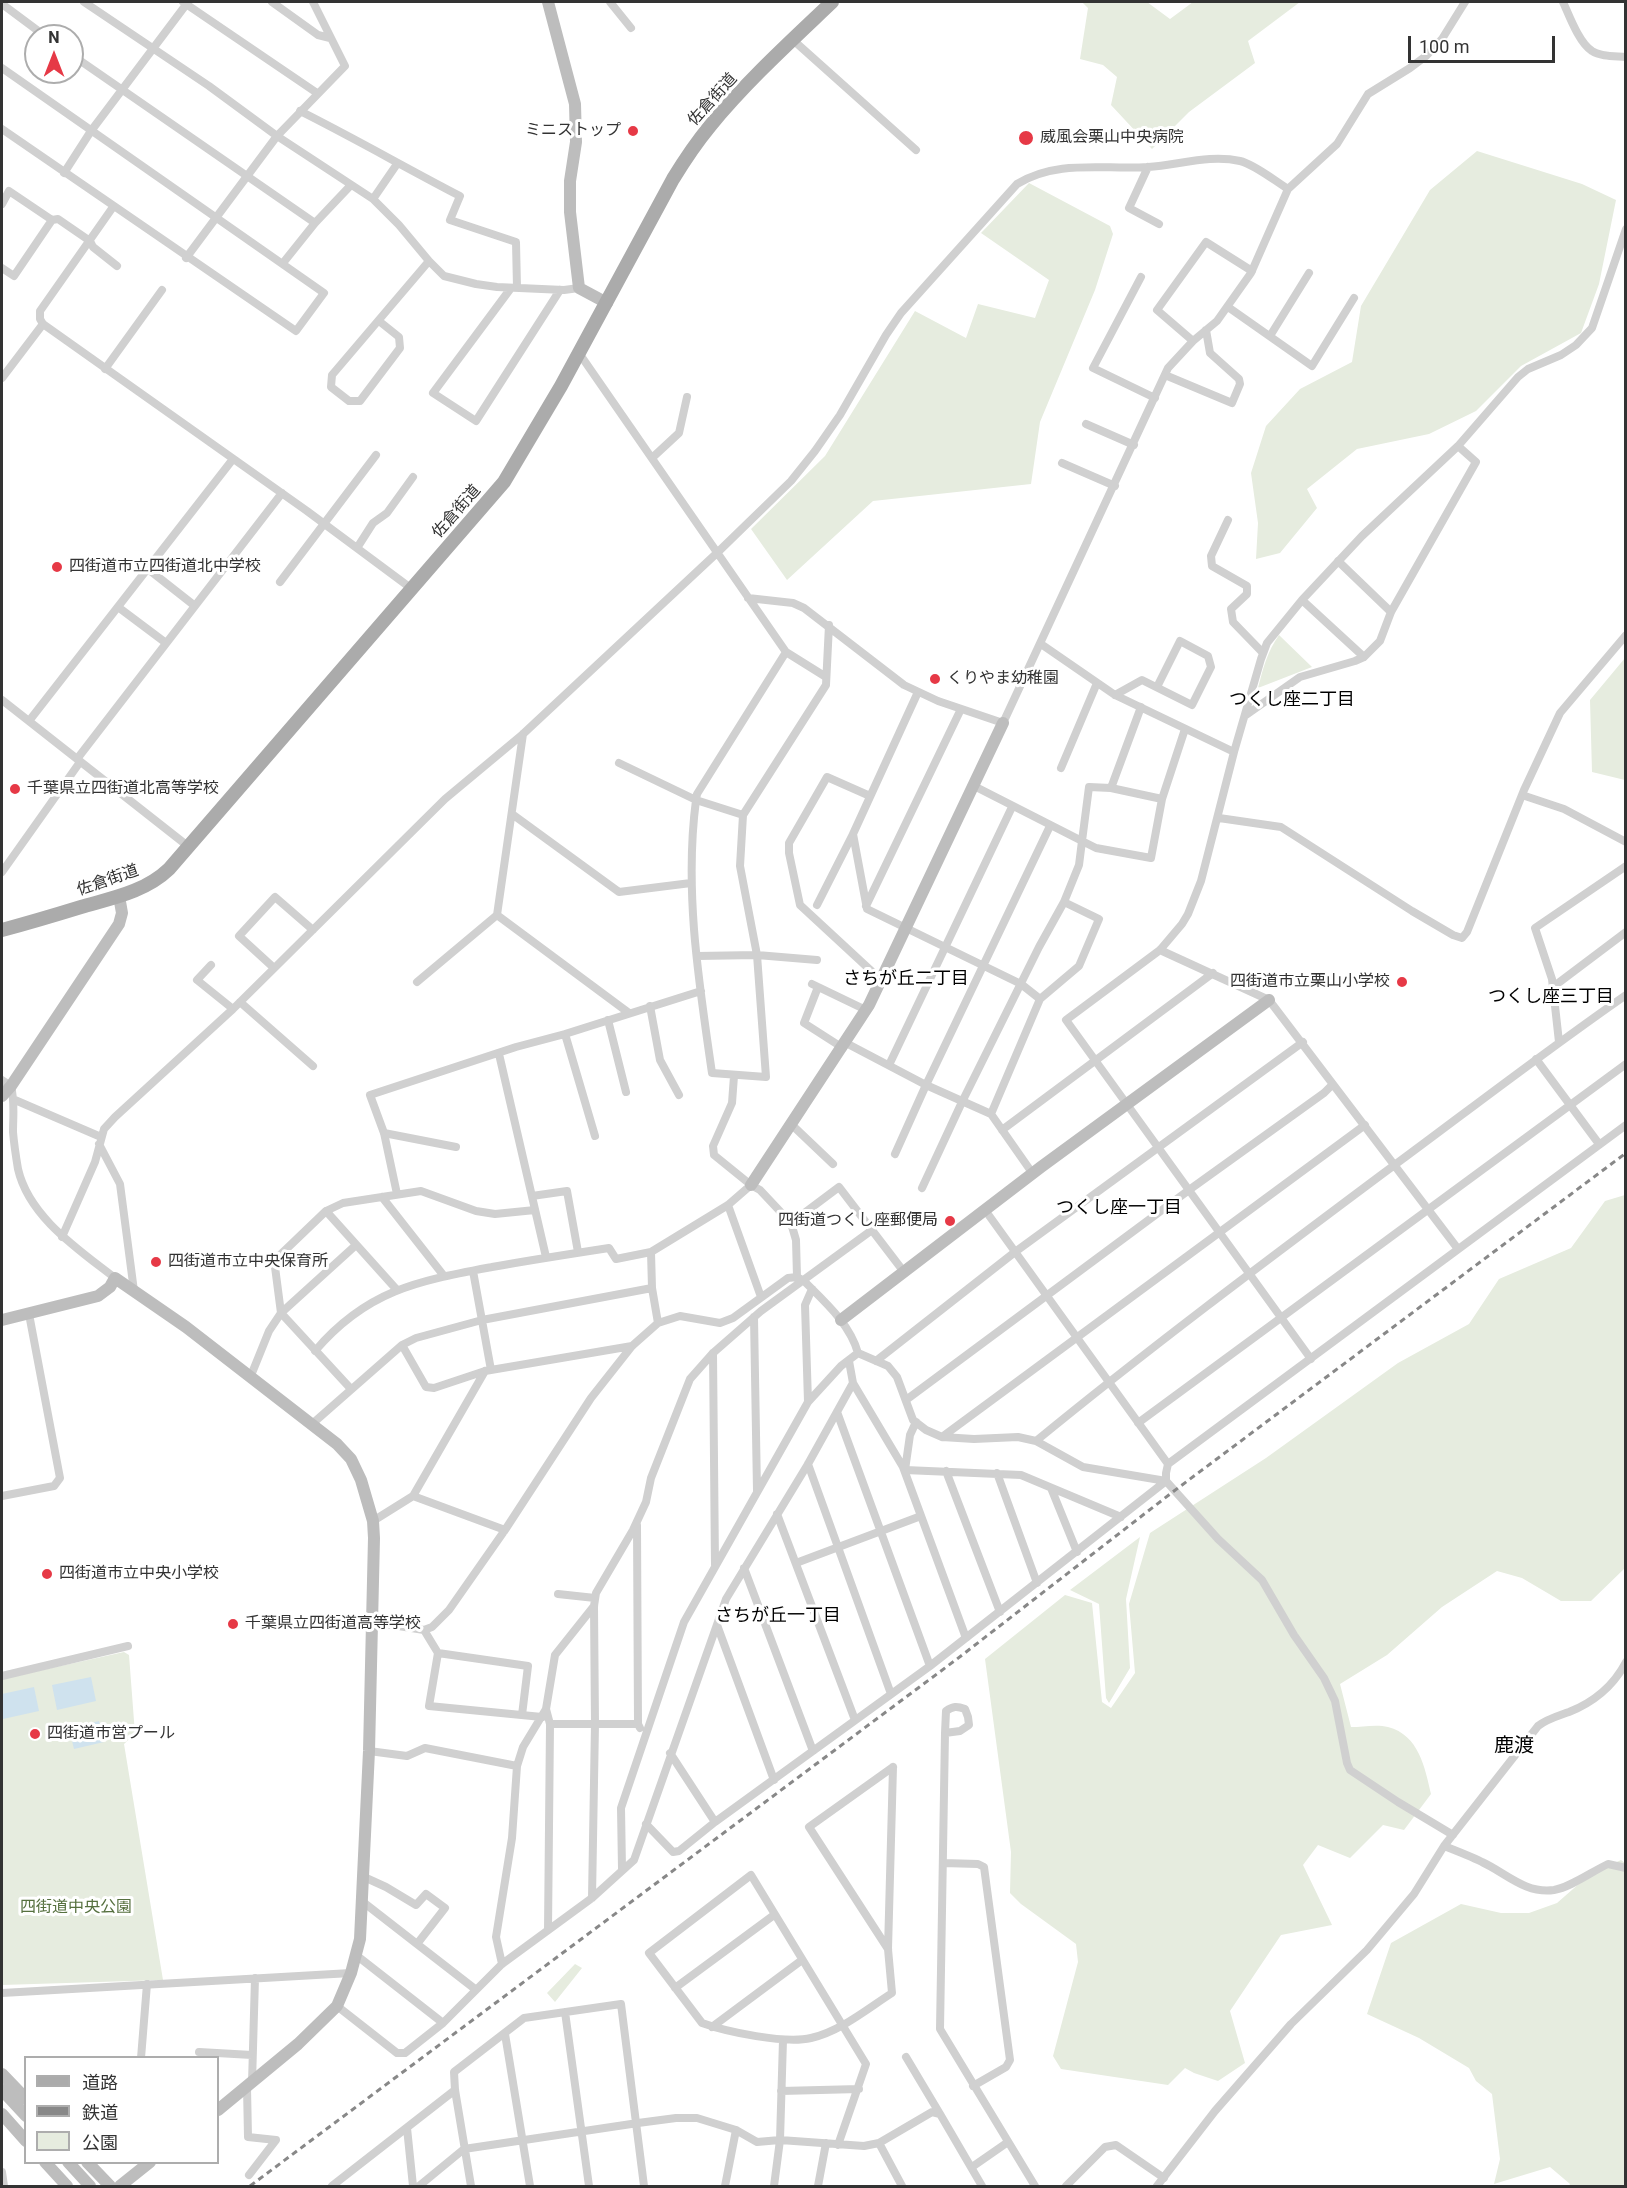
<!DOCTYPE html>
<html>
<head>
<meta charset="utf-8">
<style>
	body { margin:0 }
	#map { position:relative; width:1627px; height:2188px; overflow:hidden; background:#fff; font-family:Roboto,"Noto Sans JP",sans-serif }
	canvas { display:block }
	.frame { position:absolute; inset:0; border:3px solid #333; pointer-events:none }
	.legend { position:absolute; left:24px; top:2056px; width:195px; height:108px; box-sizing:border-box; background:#fff; border:2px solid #adadad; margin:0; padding:8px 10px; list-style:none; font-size:18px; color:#333 }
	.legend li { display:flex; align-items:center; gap:12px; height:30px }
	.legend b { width:30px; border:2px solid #adadad }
	.north { position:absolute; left:24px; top:24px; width:60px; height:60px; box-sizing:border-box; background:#fff; border:2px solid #adadad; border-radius:50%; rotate:0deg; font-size:16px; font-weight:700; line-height:24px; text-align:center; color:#333 }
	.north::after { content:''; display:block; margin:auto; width:21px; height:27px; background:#e63946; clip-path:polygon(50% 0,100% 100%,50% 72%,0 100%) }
	.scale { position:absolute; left:1408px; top:36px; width:147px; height:27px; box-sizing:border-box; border:3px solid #333; border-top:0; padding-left:8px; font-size:18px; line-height:21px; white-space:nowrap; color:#333; -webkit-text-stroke:4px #fff; paint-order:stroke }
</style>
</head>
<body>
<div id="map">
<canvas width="1627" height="2188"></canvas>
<div class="frame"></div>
<ul class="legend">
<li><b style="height:8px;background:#ababab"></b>道路</li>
<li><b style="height:8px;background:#888"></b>鉄道</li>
<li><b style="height:16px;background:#e6ecdf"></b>公園</li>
</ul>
<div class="north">N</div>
<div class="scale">100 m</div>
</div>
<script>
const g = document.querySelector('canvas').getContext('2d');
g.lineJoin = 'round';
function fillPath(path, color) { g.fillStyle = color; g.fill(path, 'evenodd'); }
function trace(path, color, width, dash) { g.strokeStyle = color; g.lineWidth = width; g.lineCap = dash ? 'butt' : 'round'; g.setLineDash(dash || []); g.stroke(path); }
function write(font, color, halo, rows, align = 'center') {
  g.font = font + ' Roboto,"Noto Sans JP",sans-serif'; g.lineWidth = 6; g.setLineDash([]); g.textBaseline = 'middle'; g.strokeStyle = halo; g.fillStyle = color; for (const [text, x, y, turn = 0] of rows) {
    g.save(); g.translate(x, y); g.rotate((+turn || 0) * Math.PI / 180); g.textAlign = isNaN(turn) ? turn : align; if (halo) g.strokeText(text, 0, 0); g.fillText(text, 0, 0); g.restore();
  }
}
fillPath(new Path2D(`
	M 1082,2 L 1147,2 L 1170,19 L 1193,2 L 1300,2 L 1248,41 L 1255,63 L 1189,112 L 1152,149 L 1111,105 L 1117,77 L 1103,65 L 1080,59 L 1088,8 Z
	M 1477,151 L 1582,184 L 1616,200 L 1599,284 L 1581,333 L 1521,366 L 1476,411 L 1429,434 L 1357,449 L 1307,489 L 1317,508 L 1280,553 L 1256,559 L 1258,523 L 1251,473 L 1266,426 L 1300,389 L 1352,362 L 1361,306 L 1430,190 Z
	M 1029,183 L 1110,226 L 1113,234 L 1095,290 L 1040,422 L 1031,484 L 873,501 L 787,580 L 751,529 L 825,456 L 915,311 L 966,338 L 978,304 L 1035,318 L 1049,280 L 981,233 Z
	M 1279,635 L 1312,667 L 1258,688 C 1263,669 1267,652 1279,635 Z
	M 1625,658 L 1625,780 L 1592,772 L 1590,700 Z
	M 1625,1195 L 1625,1568 L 1591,1601 L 1561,1601 L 1522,1578 L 1497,1571 L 1442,1607 L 1387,1655 L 1340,1684 L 1351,1727 C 1362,1727 1377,1724 1388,1727 C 1419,1735 1425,1768 1431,1794 L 1404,1830 L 1383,1825 L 1350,1858 L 1318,1845 L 1303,1865 L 1332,1925 L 1281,1935 L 1230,2011 L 1245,2063 L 1218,2081 L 1194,2073 L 1185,2068 L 1168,2085 L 1061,2069 L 1053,2056 L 1078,1962 L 1076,1944 L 1021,1904 L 1010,1893 L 1011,1852 L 985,1659 L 1065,1595 L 1092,1603 L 1102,1702 L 1111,1708 L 1135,1673 L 1129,1604 L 1150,1533 L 1266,1458 L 1398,1363 L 1469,1324 L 1499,1279 L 1571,1248 L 1605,1201 Z
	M 1140,1537 L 1126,1599 L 1130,1668 L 1109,1703 L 1106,1698 L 1099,1604 L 1070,1590 Z
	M 124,1652 L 129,1655 L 135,1734 L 124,1744 L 163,1980 L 2,1985 L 2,1679 Z
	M 1621,1860 L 1625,1863 L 1625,2186 L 1569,2186 L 1570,2184 L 1550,2167 L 1494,2184 L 1500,2159 L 1492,2094 L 1476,2081 L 1469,2068 L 1419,2038 L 1367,2014 L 1391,1943 L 1461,1904 L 1501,1913 L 1529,1913 L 1557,1903 L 1589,1875 Z
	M 575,1964 L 582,1968 L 555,2002 L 547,1993 Z`), '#e6ecdf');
fillPath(new Path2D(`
	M 91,1677 L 96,1701 L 57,1710 L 52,1685 Z
	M 34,1687 L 39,1711 L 3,1719 L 2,1694 Z
	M 99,1721 L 104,1742 L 74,1749 L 69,1729 Z`), '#cfe2ee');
trace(new Path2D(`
	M 84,2 L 209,86 L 277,136 L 373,199 L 399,225 L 429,261 L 444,276 L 476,284 L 497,287 L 564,290 L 579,288
	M 183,2 L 317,93
	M 272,2 L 318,35 L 330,38
	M 610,2 L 631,28
	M 1563,2 C 1569,15 1579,43 1592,51 C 1601,57 1615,56 1626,57
	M 2,4 L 45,36
	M 793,40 L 916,150
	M 72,55 L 315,223
	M 2,68 L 324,293 L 296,331 L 2,129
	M 300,111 C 354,138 406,168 460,196 L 450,220 L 516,242 L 517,288
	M 1148,167 L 1129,208 L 1159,224
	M 64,173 L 91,131 L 188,2
	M 373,199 L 397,164
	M 2,204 L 9,191 L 52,220
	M 186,258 L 277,136 L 345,66 L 313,2
	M 283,263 L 315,223 L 351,185
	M 2,268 L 14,276 L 52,220 L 58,219 L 90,241 L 93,247 L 117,266
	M 1141,277 L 1093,368 L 1155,398
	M 511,288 L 433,393 L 476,421 L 560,290
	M 1228,307 L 1312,366 L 1354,298
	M 379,321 L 399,337 L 400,348 L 360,401 L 349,401 L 331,387 L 332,375 L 429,261
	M 43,324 L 40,319 L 40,311 L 113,207
	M 1270,336 L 1309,273
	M 1193,341 L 1157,310 L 1206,242 L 1252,271
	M 579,353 L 786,652 L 826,677
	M 105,369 L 162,290
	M 1165,375 L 1232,403 L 1240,384 L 1239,379 L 1210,353 L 1206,330
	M 2,378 L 43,324 L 307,511 L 412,589
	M 1086,424 L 1134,445
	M 652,458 L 679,433 L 687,397
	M 1062,463 L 1115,486
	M 1228,520 L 1211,556 L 1212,566 L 1247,586 L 1247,594 L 1231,609 L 1233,622 L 1263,653
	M 357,548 L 373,523 L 387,513 L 413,477
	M 1338,561 L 1391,612
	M 148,569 L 195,606
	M 280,582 L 376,455
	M 748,598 L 793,603 L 804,608 L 904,685 L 938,701 L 1003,723 L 1168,368 L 1193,341 L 1217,321 L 1251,273 L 1288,189 L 1337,144 L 1368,94 L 1410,68 L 1426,56 L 1442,39 L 1465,2
	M 1302,600 L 1364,657
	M 118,607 L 166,643
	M 1041,644 L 1115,695 L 1234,752
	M 786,652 L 697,794 L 696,800 C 684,891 699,983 712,1073 L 766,1077 L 757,955 L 740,866 L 743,815 L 826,685 L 829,625
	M 918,692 L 853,834 L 867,909 L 1021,984 L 1040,999
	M 1115,695 L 1142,680 L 1192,705 L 1211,667 L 1208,656 L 1180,641 L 1157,687
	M 2,700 L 189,847
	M 1246,715 L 1300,677 L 1355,661 L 1364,657 L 1380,641 L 1391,612 L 1476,462 L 1458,446
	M 29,721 L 233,459
	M 523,734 L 497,915 L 629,1013
	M 77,759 L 282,493
	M 619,763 L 696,800 L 743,815
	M 1061,768 L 1097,683
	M 1111,788 L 1141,707
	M 1522,795 L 1564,809 L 1626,842
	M 870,796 L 827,777 L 789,843 L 789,853 L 800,905 L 880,979
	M 1162,799 L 1111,788 L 1089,787 L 1082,841 L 1096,848 L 1151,858 L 1162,799 L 1185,729
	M 512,814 L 619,892 L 691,883
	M 1219,818 L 1281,827 L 1412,911 L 1453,935 L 1462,938 L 1467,932 L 1524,790 L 1560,713 L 1626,635
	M 2,872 L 80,762
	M 817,905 L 853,834
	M 866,906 L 961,709
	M 1160,950 L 1269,1000 L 1458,1249
	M 697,956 L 757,955 L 817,960
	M 211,965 L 197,980 L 233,1009
	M 274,968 L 239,936 L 275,897 L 313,930
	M 417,982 L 497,915
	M 812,984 L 866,1010
	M 818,987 L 804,1023 L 843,1048
	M 1553,987 L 1626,932
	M 240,1002 L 313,1066
	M 650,1006 L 660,1060 L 679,1095
	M 608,1020 L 626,1092
	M 1559,1042 L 1552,979 L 1535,928 L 1626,866
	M 846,1043 L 926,1085 L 991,1114 L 1033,1174
	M 499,1054 L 546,1257
	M 1536,1059 L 1599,1144
	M 889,1065 L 1012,807
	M 734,1076 L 732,1103 L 713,1146 L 714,1155 L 751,1185 L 760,1190 L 791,1223 L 796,1240 L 797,1277
	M 2,1080 L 11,1086 C 15,1102 13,1116 13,1132 C 14,1144 16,1157 18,1169 C 29,1217 78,1249 115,1278
	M 15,1100 L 101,1137
	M 991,1114 L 1040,999 L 1079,966 L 1099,919 L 1064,902
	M 792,1125 L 833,1164
	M 1002,1130 L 1213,973
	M 384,1133 L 456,1147
	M 595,1136 L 565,1034 L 701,991
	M 99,1144 L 120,1184 L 134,1291
	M 895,1154 L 926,1085 L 1050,826
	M 922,1188 L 962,1102 L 1039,947 L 1064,902 L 1079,865 L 1082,841 L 974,786
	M 397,1194 L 384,1133 L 370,1095 L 516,1047 L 565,1034
	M 532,1196 L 567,1191 L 578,1252
	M 382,1197 L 444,1276
	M 728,1205 L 761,1297
	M 985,1210 L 1168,1464
	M 326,1211 L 397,1290
	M 791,1223 L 839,1187 L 904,1272
	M 62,1237 L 95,1162 L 104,1129 L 115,1117 L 233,1009 L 445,799 L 523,734 L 718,552 L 791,481 L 815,451 L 840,415 L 886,335 L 901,313 L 1017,184 C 1057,159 1104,170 1148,167 C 1179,165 1210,154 1240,161 C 1254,164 1275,181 1288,189
	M 651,1252 L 652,1288 L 658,1323
	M 473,1271 L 491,1370
	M 754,1317 L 757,1491
	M 402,1345 L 426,1387 L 434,1388 L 485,1371 L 632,1346
	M 315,1351 C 367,1290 418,1281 492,1267 C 531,1260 570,1254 609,1248 L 616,1259 L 651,1252 L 728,1205 L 751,1185
	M 713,1353 L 715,1565
	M 858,1353 L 888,1366 L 897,1377 L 913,1420 L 926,1430 L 942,1437 L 974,1439 L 1018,1437 L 1036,1441 L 1083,1467 L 1166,1481
	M 1311,1359 L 1066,1020 L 1160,950 L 1182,924 L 1188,914 L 1201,881 L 1234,752 L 1261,659 L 1267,643 L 1302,600 L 1362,536 L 1458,446 L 1518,377 L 1528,369 L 1561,355 L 1576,345 L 1592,328 L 1626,229
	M 849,1361 L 853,1383 L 903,1467 L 966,1638
	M 876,1361 L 1015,1252 L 1303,1042
	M 250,1378 L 269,1331 L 281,1313 L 356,1245
	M 351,1389 L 281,1313 L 275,1267 L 278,1257 L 326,1211 L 343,1203 L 421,1191 L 476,1211 L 495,1214 L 535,1210
	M 906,1400 L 1189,1190 L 1324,1093 L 1332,1085
	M 808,1402 L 805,1305 L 812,1289
	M 837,1412 L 930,1666
	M 916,1422 L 910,1435 L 905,1470 L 1021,1475 L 1121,1517
	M 1138,1423 L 1626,1064
	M 312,1424 L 402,1345 L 416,1338 L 482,1320 L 652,1288
	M 942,1437 L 1365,1125
	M 1036,1441 C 1147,1350 1262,1264 1377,1178 C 1460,1117 1541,1054 1626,995
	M 808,1464 L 891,1694
	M 946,1471 L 1000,1612
	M 997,1473 L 1037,1583
	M 1051,1488 L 1077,1552
	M 2,1496 L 54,1486 L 60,1478 L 29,1314
	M 413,1496 L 505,1530
	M 777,1514 L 855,1720
	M 373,1521 L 413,1496 L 485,1371
	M 637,1525 L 638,1724
	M 796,1563 L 921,1516
	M 744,1568 L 813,1751
	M 558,1594 L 595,1598
	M 373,1622 L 424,1630 L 432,1627 L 449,1610 L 505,1530 L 591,1398 L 632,1346 L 658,1323 L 680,1316 L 720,1323 L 733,1318 L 788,1278 L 797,1277 L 804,1281 C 825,1302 850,1324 858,1353
	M 717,1625 L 774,1780
	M 424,1630 L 438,1653 L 429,1706 L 542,1717
	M 438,1653 L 528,1666 L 522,1715
	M 2,1676 L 128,1646
	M 546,1709 L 550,1724 L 548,1930
	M 550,1724 L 638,1724 L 640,1728
	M 945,1733 L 960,1731 L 969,1725 L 968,1717 L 965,1709 C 957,1706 953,1706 946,1711 L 945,1733 L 940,2029 L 1035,2186
	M 369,1751 L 407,1756 L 425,1748 L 517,1766
	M 670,1753 L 715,1822
	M 646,1824 L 673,1852 L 679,1851 L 715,1822 L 930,1666 L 1166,1481
	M 1453,1835 L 1398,1802 L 1350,1770 L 1347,1763 L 1335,1701 L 1324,1678 L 1294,1635 L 1262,1580 L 1218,1539 L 1166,1481 L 1166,1473 L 1168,1464 L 1626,1125
	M 1444,1846 C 1457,1851 1470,1856 1482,1862 C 1506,1873 1525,1894 1554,1890 C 1571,1887 1591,1872 1608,1864 L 1626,1868
	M 943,1863 L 978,1864 L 984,1867 L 1010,2060 L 1006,2067 L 973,2086
	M 622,1869 L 621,1808 L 684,1622 L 808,1402 L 841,1366 L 858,1353
	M 592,1898 L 595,1724 L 594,1606 L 596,1593 L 633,1530 L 646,1502 L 651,1478 L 690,1379 L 713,1353 L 761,1311 L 872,1230
	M 363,1902 L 417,1944 L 445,1908 L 426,1894 L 416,1905 L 386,1887 L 364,1877
	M 417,1944 L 475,1989
	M 888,1949 L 809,1827 L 893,1767
	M 356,1955 L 443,2023
	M 502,1964 L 496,1937 L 512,1838 L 517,1766 L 523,1747 L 546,1709 L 555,1655 L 594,1606
	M 675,1988 L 774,1915
	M 2,1993 L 351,1973
	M 337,2006 L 397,2053 L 405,2053 L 443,2023 L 502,1964 L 592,1898 L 634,1860 L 726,1599 L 808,1464 L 853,1383
	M 565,2012 L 589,2186
	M 712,2027 L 802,1960
	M 505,2034 L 530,2186
	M 199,2052 L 252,2055
	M 906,2057 L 940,2114
	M 141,2058 L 147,1984
	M 252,2083 L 255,1978
	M 247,2087 L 248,2137 L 276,2140 L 249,2175
	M 781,2091 L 859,2089
	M 407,2128 L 413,2186
	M 879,2143 L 902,2186
	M 838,2145 L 866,2064 L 751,1875 L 649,1953 L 702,2023 C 727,2032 785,2044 811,2038 C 841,2031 867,2009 892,1993 L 888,1949 L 893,1767
	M 972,2167 L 1008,2142
	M 2,2172 L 4,2186
	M 332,2186 L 455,2090
	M 419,2186 L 464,2149 L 638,2123 L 676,2118 L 697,2118 L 736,2130 L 757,2142 L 780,2140 L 864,2146 L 879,2143 L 932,2112 L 940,2114 L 982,2186
	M 471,2186 L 455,2090 L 454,2072 L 524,2018 L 621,2004 L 644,2186
	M 725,2186 L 736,2130
	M 774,2186 L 780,2140 L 783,2040
	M 818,2186 L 826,2143
	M 1066,2186 L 1105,2147 L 1116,2145 L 1164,2178
	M 1157,2186 L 1215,2111 L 1291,2024 L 1367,1950 L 1414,1894 L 1444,1846 L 1538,1726 C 1547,1719 1558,1716 1569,1712 C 1594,1702 1613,1687 1626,1662`), '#d0d0d0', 8);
trace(new Path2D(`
	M 548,2 L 575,104 L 576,142 L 570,181 L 570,212 L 579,288 L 607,303
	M 2,1096 L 11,1086 L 119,924 L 122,913 L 119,896
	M 751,1185 L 869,1005 L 1003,723
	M 2,1320 L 98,1296 L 110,1287 L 115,1278 L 186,1327 L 337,1444 L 351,1459 L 361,1480 L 373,1521 L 374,1538 L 369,1751 L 360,1939 L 351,1973 L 337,2006 L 298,2044 L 218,2110
	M 841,1320 L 1041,1167 L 1269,1000
	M 2,2074 L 26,2099
	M 2,2090 L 26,2116
	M 2,2114 L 26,2141
	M 45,2162 L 67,2186
	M 68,2162 L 90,2186
	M 87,2162 L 110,2186
	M 120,2186 L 150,2162`), '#bdbdbd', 12);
trace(new Path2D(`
	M 2,930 C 28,923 55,915 81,907 C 112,898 145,892 169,869 L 504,482 L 561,386 L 673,179 C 684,161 696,143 710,126 C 746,82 790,42 832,2`), '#ababab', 14);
trace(new Path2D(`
	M 250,2186 L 957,1659 L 1174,1491 L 1626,1153`), '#888', 3, [6, 4.5]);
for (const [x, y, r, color] of [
	[633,131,6,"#e63946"],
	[1026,138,8,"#e63946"],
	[57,567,6,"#e63946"],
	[935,679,6,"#e63946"],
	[15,789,6,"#e63946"],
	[1402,982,6,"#e63946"],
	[950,1221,6,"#e63946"],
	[156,1262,6,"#e63946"],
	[47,1574,6,"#e63946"],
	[233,1624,6,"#e63946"],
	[35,1734,6,"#e63946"]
]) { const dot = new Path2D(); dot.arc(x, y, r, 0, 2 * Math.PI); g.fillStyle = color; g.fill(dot); trace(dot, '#fff', 2); }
write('16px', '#333', '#fff', [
	["佐倉街道",713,100,-48],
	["佐倉街道",457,512,-49],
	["佐倉街道",108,881,-19]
]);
write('16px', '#333', '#fff', [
	["ミニストップ",621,131,"right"],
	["威風会栗山中央病院",1040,138],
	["四街道市立四街道北中学校",69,567],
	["くりやま幼稚園",947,679],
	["千葉県立四街道北高等学校",27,789],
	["四街道市立栗山小学校",1390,982,"right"],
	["四街道つくし座郵便局",938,1221,"right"],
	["四街道市立中央保育所",168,1262],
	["四街道市立中央小学校",59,1574],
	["千葉県立四街道高等学校",245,1624],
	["四街道市営プール",47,1734]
], 'left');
write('16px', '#56703f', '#fff', [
	["四街道中央公園",76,1908]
]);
write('18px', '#000', '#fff', [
	["つくし座二丁目",1292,700],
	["さちが丘二丁目",906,979],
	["つくし座三丁目",1551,997],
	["つくし座一丁目",1119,1208],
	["さちが丘一丁目",778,1616]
]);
write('20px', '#000', '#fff', [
	["鹿渡",1514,1747]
]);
</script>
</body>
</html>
